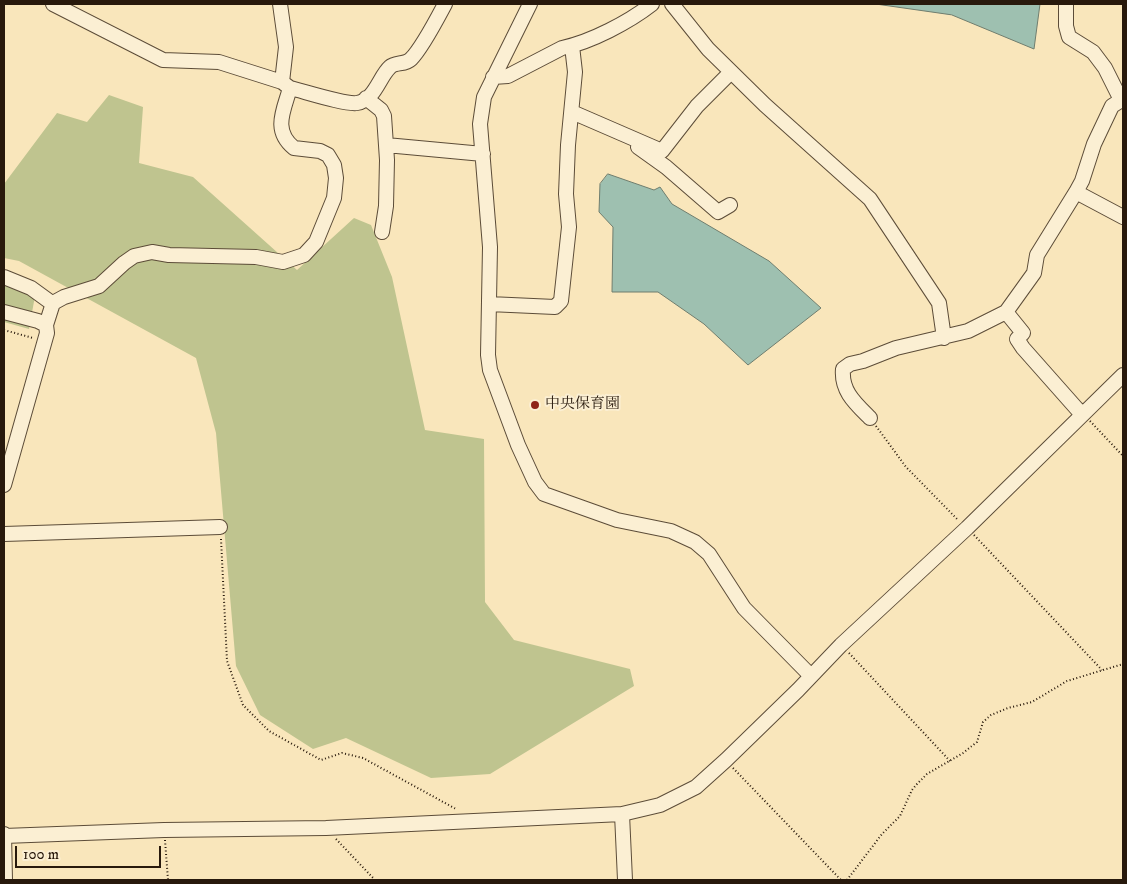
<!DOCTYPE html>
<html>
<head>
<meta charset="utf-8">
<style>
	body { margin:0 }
	#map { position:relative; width:1127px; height:884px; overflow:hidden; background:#f9e6bb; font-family:"IM FELL DW Pica",serif }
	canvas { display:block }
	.frame { position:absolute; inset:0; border:5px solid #28190c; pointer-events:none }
	.scale { position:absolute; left:15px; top:846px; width:146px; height:22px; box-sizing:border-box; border:2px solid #28190c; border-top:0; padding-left:6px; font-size:15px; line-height:18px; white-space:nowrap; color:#28190c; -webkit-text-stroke:4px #fbefd3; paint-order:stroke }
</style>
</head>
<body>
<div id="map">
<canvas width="1127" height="884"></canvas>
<div class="frame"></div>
<div class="scale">100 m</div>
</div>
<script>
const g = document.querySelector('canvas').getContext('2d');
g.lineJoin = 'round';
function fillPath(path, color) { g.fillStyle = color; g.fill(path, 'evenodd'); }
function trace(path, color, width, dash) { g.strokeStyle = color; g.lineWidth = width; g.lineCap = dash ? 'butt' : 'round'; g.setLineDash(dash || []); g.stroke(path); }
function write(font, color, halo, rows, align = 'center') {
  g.font = font + ' "IM FELL DW Pica","Noto Serif JP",serif'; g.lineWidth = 4; g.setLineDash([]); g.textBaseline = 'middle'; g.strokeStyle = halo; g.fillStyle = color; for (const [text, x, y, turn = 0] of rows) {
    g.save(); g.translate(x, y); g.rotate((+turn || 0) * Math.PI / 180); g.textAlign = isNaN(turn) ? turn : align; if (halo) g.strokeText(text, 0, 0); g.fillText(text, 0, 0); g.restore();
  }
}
fillPath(new Path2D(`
	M 109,95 L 143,107 L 139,163 L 193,177 L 297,270 L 354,218 L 371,225 L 392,277 L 425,430 L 484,439 L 485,602 L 514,640 L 630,669 L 634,686 L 490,774 L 431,778 L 346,738 L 313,749 L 260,715 L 236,666 L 216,433 L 196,358 L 19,261 L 4,258 L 4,184 L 57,113 L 87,122 Z
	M 4,271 L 40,285 L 35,296 L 29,329 L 4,322 Z`), '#bfc48f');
const water = new Path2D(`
	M 876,4 L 1040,4 L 1034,49 L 952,15 Z
	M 608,174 L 654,190 L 660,187 L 672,204 L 769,261 L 821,308 L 748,365 L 704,324 L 658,292 L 612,292 L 613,227 L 599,212 L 600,184 Z`);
fillPath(water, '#9ec0b0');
trace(water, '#6f7d6e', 1);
const minor = new Path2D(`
	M 53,4 L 163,60 L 219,62 L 282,82 L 290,88 C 303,91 346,105 357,103 C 375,100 379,77 390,67 C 395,62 405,65 411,59 C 422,48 437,19 445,4
	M 280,4 L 286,47 L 282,82
	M 530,4 L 484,97 L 480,124 L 490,247 L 488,355 L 490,370 L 518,445 L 535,482 L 544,494 L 617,520 L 671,531 L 695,542 L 709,554 L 744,608 L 811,676
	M 672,4 L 708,49 L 765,105 L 870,199 L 939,303 L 944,338
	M 1066,4 L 1066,26 L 1069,37 L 1093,52 L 1105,68 L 1121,100
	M 493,77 L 508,76 L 562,48 C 591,42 629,22 652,4
	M 366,98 L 381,110 L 384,116 L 387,160 L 386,206 L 382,232
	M 572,112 L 662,151 L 697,106 L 731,72
	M 386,145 L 483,154
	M 638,147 L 666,167 L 718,212 L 730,205
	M 1076,192 L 1123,217
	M 4,277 L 31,288 L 53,304
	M 489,304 L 555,307 L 561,301 L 569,227 L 566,194 L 568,145 L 575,72 L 572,46
	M 4,312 L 38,321 L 46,325 L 47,333 L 4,485
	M 1006,312 L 1023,333 L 1017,339 L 1023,348 L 1077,409 L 1083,414
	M 46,325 L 53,303 L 64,297 L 99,286 L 124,263 L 134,256 L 152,252 L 169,255 L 256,257 L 283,262 L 304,255 L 316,242 L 334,198 L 336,178 L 334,165 L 328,155 L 320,151 L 294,148 C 272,130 284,110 290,88
	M 870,418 C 855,403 841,391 843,369 L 850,364 L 863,361 L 896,348 L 968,331 L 1006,312 L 1034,273 L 1037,255 L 1076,192 L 1082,181 L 1094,144 L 1112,106 L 1123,99
	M 4,534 L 220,527
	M 622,814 L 625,880
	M 4,834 L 5,880
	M 4,836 L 164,830 L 326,828 L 622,814 L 660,805 L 696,787 L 726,760 L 798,690 L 841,645 L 967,528 L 1123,375`);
trace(minor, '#5c4c38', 16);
trace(new Path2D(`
	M 4,330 L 33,338
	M 1090,421 L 1123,456
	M 876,426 L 906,467 L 958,520
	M 974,535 L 1102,670
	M 221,539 L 227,661 L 243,705 L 269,731 L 321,760 L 342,753 L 363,758 L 456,809
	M 849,653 L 950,761
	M 733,768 L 841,880
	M 336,839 L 375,880
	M 165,840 L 168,880
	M 847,880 L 882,834 L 900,816 L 912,790 L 917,784 L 927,774 L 963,753 L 977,742 L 983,722 L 991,715 L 1008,708 L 1032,702 L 1067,681 L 1123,664`), '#28190c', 2, [1, 2.5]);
trace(minor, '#fbefd3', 14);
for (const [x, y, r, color] of [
	[535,405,5,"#8f2418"]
]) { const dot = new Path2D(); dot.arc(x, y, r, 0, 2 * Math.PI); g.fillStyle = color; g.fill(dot); trace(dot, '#fbefd3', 2); }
write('15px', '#28190c', '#fbefd3', [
	["中央保育園",545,405]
], 'left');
</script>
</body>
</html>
